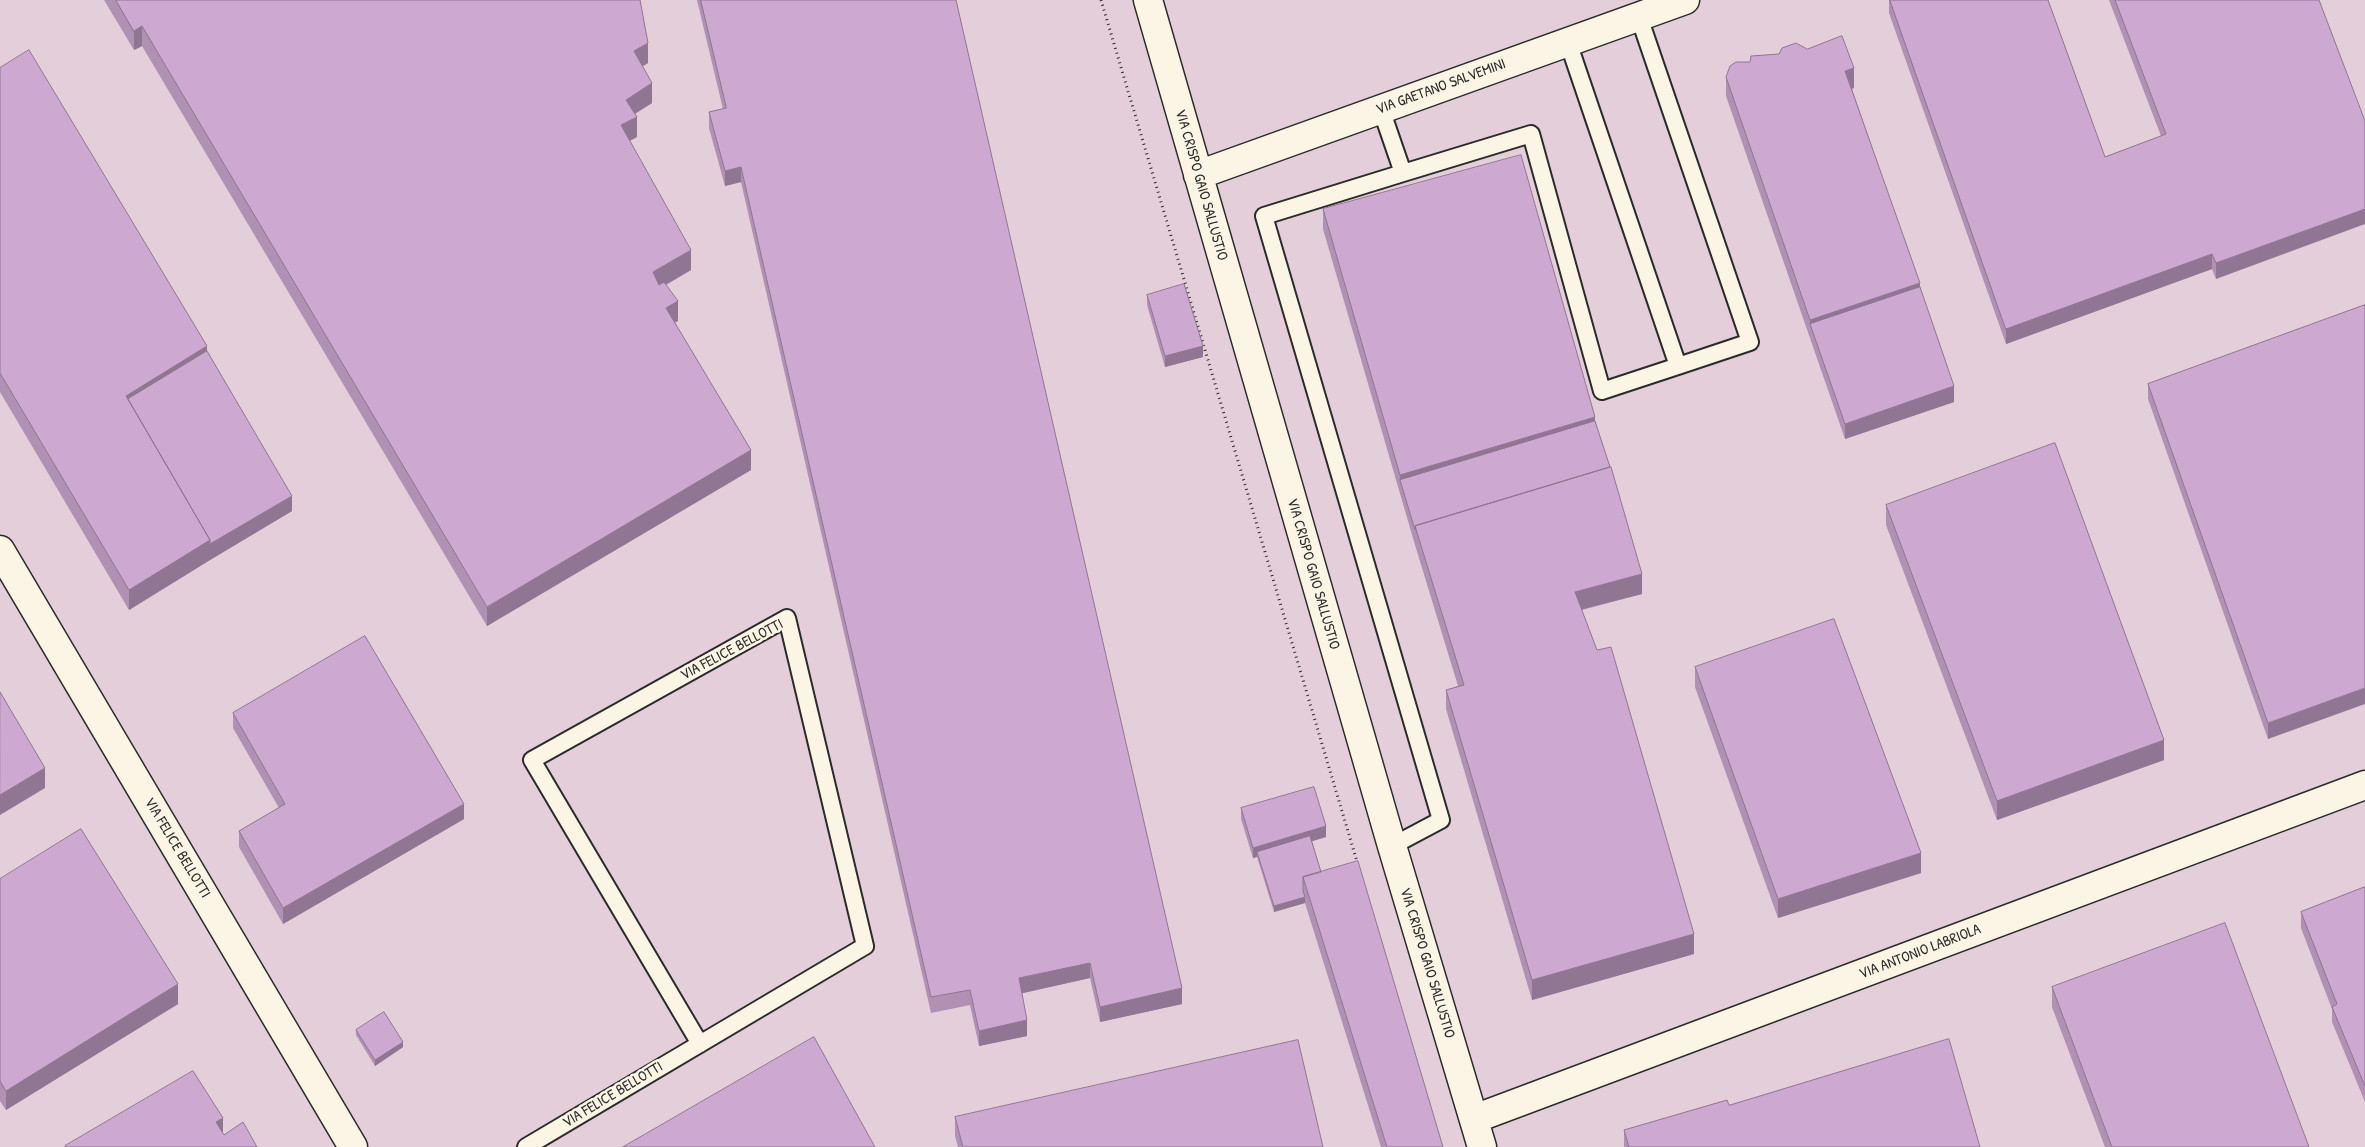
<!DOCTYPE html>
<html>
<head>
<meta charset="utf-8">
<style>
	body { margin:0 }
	canvas { display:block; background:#eededf }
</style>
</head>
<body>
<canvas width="2365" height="1147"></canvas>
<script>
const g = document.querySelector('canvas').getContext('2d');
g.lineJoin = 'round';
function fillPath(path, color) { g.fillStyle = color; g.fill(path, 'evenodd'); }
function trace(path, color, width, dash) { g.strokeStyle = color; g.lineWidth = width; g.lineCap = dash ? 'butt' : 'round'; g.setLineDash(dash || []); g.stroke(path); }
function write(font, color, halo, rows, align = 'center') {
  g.font = font + ' "Patrick Hand",sans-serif'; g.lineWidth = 5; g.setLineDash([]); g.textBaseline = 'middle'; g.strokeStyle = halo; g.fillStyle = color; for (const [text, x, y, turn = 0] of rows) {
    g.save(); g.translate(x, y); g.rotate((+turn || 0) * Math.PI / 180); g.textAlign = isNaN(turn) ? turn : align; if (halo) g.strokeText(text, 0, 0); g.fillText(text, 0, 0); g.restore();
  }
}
fillPath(new Path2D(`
	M 0,0 L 2365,0 L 2365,1147 L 0,1147 Z`), '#e4ceda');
const lane = new Path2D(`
	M 1568,42 L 1678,366 L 1750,342 L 1639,17
	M 1381,109 L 1403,173 L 1531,134 L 1602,391 L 1678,366
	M 1392,846 L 1441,820 L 1264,216 L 1403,173
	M 526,1147 L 865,946 L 787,618 L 532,760 L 700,1044`);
const street = new Path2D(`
	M 1148,0 L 1392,846 L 1482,1147
	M 1198,175 L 1685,0
	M 0,550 L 353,1147
	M 1474,1119 L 2365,785`);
trace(lane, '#2b2b2b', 20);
trace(street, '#2b2b2b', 31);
trace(new Path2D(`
	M 1101,0 L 1358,865`), '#2b2b2b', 3, [1, 4]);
trace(lane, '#fcf5e5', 16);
trace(street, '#fcf5e5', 28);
fillPath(new Path2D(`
	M 104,0 L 640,0 L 648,63 L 643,66 L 652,103 L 635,114 L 637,137 L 630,141 L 691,270 L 666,285 L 678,321 L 675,322 L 751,470 L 487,626 L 142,46 L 134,50 Z
	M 697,0 L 956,0 L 1182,1004 L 1100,1022 L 1090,978 L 1022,993 L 1027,1036 L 979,1046 L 970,1005 L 931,1013 L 741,182 L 725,186 L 709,128 L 709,112 L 723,109 Z
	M 1889,0 L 2048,0 L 2105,157 L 2161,136 L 2109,0 L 2319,0 L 2216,279 L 2212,269 L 2006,344 L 1889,13 Z
	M 1750,62 L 1854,88 L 1852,89 L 1920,287 L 1954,402 L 1845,439 L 1726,96 L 1726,77 Z
	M 0,68 L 207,351 L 292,511 L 210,560 L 129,610 L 0,392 Z
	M 1323,209 L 1595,421 L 1642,594 L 1582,610 L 1694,954 L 1532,1000 L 1446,709 L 1446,690 L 1458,686 L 1415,545 L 1323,229 Z
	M 1147,295 L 1203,357 L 1165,367 L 1147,305 Z
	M 2365,305 L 2268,739 L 2148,399 L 2148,384 Z
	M 1886,505 L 2164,760 L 1997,820 L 1886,525 Z
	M 1695,667 L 1921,873 L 1778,918 L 1695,687 Z
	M 233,713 L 464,819 L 283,924 L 239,847 L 239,831 L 279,808 L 233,728 Z
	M 1241,808 L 1326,837 L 1312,841 L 1321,872 L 1443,1147 L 1381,1147 L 1305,903 L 1274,912 L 1257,857 L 1253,858 L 1241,819 Z
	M 0,879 L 178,1004 L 6,1110 L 0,1101 Z
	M 2365,887 L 2365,1102 L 2332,1022 L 2332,1009 L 2301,928 L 2301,912 Z
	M 2052,987 L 2309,1147 L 2105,1147 L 2052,1007 Z
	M 356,1030 L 403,1047 L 375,1066 L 356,1035 Z
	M 1729,1105 L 1980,1147 L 1624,1147 L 1624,1130 Z
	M 955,1117 L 1323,1147 L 958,1147 L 955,1136 Z`), '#b090b3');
fillPath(new Path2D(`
	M 142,26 L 142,46 L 134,50 L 134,31 Z
	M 648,43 L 648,63 L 634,71 L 634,51 Z
	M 1854,68 L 1854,88 L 1845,90 L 1845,71 Z
	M 652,83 L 652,103 L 626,119 L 626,100 Z
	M 637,117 L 637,137 L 621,145 L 621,125 Z
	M 741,167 L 741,182 L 725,186 L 725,171 Z
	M 2365,209 L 2365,224 L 2216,279 L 2216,263 Z
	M 691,250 L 691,270 L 653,292 L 653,272 Z
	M 2212,254 L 2212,269 L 2006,344 L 2006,329 Z
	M 1920,283 L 1920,302 L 1810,324 L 1810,320 Z
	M 678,301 L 678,321 L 666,327 L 666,308 Z
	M 207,346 L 207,366 L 133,412 L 126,396 Z
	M 1203,346 L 1203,357 L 1165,367 L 1165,356 Z
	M 1954,386 L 1954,402 L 1845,439 L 1845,424 Z
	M 1595,417 L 1595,437 L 1400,480 L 1400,475 Z
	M 751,450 L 751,470 L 487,626 L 487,607 Z
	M 292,496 L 292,511 L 210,560 L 129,610 L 129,590 L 210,540 Z
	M 1642,574 L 1642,594 L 1575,611 L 1575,592 Z
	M 2365,688 L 2365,704 L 2268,739 L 2268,723 Z
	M 2164,740 L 2164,760 L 1997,820 L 1997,801 Z
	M 45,768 L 45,788 L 0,815 L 0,795 Z
	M 464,804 L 464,819 L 283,924 L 283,908 Z
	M 1326,826 L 1326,837 L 1259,857 L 1257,852 L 1257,857 L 1253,858 L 1253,848 Z
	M 1921,853 L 1921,873 L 1778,918 L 1778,899 Z
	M 1305,897 L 1305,903 L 1274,912 L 1274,906 Z
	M 1694,934 L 1694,954 L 1532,1000 L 1532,980 Z
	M 1090,963 L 1090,978 L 1019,994 L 1019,978 Z
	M 178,984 L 178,1004 L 6,1110 L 6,1091 Z
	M 1182,988 L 1182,1004 L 1100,1022 L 1100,1007 Z
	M 1027,1020 L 1027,1036 L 979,1046 L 979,1031 Z
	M 403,1042 L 403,1047 L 375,1066 L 375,1060 Z
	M 223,1118 L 223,1138 L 216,1122 Z`), '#907692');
const building = new Path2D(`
	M 116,0 L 640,0 L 648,43 L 634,51 L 652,83 L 626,100 L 637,117 L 621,125 L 691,250 L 653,272 L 659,285 L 664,282 L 678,301 L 666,308 L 751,450 L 487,607 L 142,26 L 134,31 Z
	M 701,0 L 956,0 L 1182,988 L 1100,1007 L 1090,963 L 1019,978 L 1027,1020 L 979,1031 L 970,990 L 931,997 L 741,167 L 725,171 L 709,112 L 726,108 Z
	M 1890,0 L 2048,0 L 2105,157 L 2166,134 L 2115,0 L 2319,0 L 2365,121 L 2365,209 L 2216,263 L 2212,254 L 2006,329 Z
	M 1842,36 L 1854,68 L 1845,71 L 1920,283 L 1810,320 L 1726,77 L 1730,66 L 1736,62 L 1750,62 L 1751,56 L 1779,54 L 1782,48 L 1796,43 L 1807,49 Z
	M 29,50 L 207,346 L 126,396 L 210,540 L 129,590 L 0,373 L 0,68 Z
	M 1521,155 L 1595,417 L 1400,475 L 1323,209 Z
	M 1184,284 L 1203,346 L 1165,356 L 1147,295 Z
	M 1920,287 L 1954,386 L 1845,424 L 1810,324 Z
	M 2365,305 L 2365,688 L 2268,723 L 2148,384 Z
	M 207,351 L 292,496 L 210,544 L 210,540 L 128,399 Z
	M 1595,421 L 1610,467 L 1415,526 L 1415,530 L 1400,480 Z
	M 2055,443 L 2164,740 L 1997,801 L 1886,505 Z
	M 1611,467 L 1642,574 L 1575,592 L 1597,650 L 1611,647 L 1694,934 L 1532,980 L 1446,690 L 1464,685 L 1415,526 Z
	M 1834,619 L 1921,853 L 1778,899 L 1695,667 Z
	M 365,636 L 464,804 L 283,908 L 239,831 L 285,804 L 233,713 Z
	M 0,692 L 45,768 L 0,795 Z
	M 1314,787 L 1326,826 L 1253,848 L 1241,808 Z
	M 81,829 L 178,984 L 6,1091 L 0,1081 L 0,879 Z
	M 1310,836 L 1321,872 L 1303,877 L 1303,891 L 1305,897 L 1274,906 L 1257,852 Z
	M 1358,861 L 1443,1147 L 1387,1147 L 1303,877 Z
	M 2365,887 L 2365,1086 L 2332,1007 L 2337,1004 L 2301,912 Z
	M 2225,923 L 2309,1147 L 2112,1147 L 2052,987 Z
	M 384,1012 L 403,1042 L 375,1060 L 356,1030 Z
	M 814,1037 L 875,1147 L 623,1147 Z
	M 1949,1039 L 1980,1147 L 1629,1147 L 1624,1130 L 1727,1100 L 1729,1105 Z
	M 1298,1040 L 1323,1147 L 963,1147 L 955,1117 Z
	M 193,1071 L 223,1118 L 216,1122 L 224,1135 L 243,1122 L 257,1147 L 66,1147 L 65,1146 Z`);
fillPath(building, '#cda8d0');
trace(building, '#907692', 1);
write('15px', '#2b2b2b', '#fcf5e5', [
	["VIA GAETANO SALVEMINI",1441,87,-20],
	["VIA CRISPO GAIO SALLUSTIO",1201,185,74],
	["VIA CRISPO GAIO SALLUSTIO",1313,574,74],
	["VIA FELICE BELLOTTI",732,650,-28],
	["VIA FELICE BELLOTTI",177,848,59],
	["VIA ANTONIO LABRIOLA",1920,952,-21],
	["VIA CRISPO GAIO SALLUSTIO",1427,963,73],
	["VIA FELICE BELLOTTI",613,1095,-31]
]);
</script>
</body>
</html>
